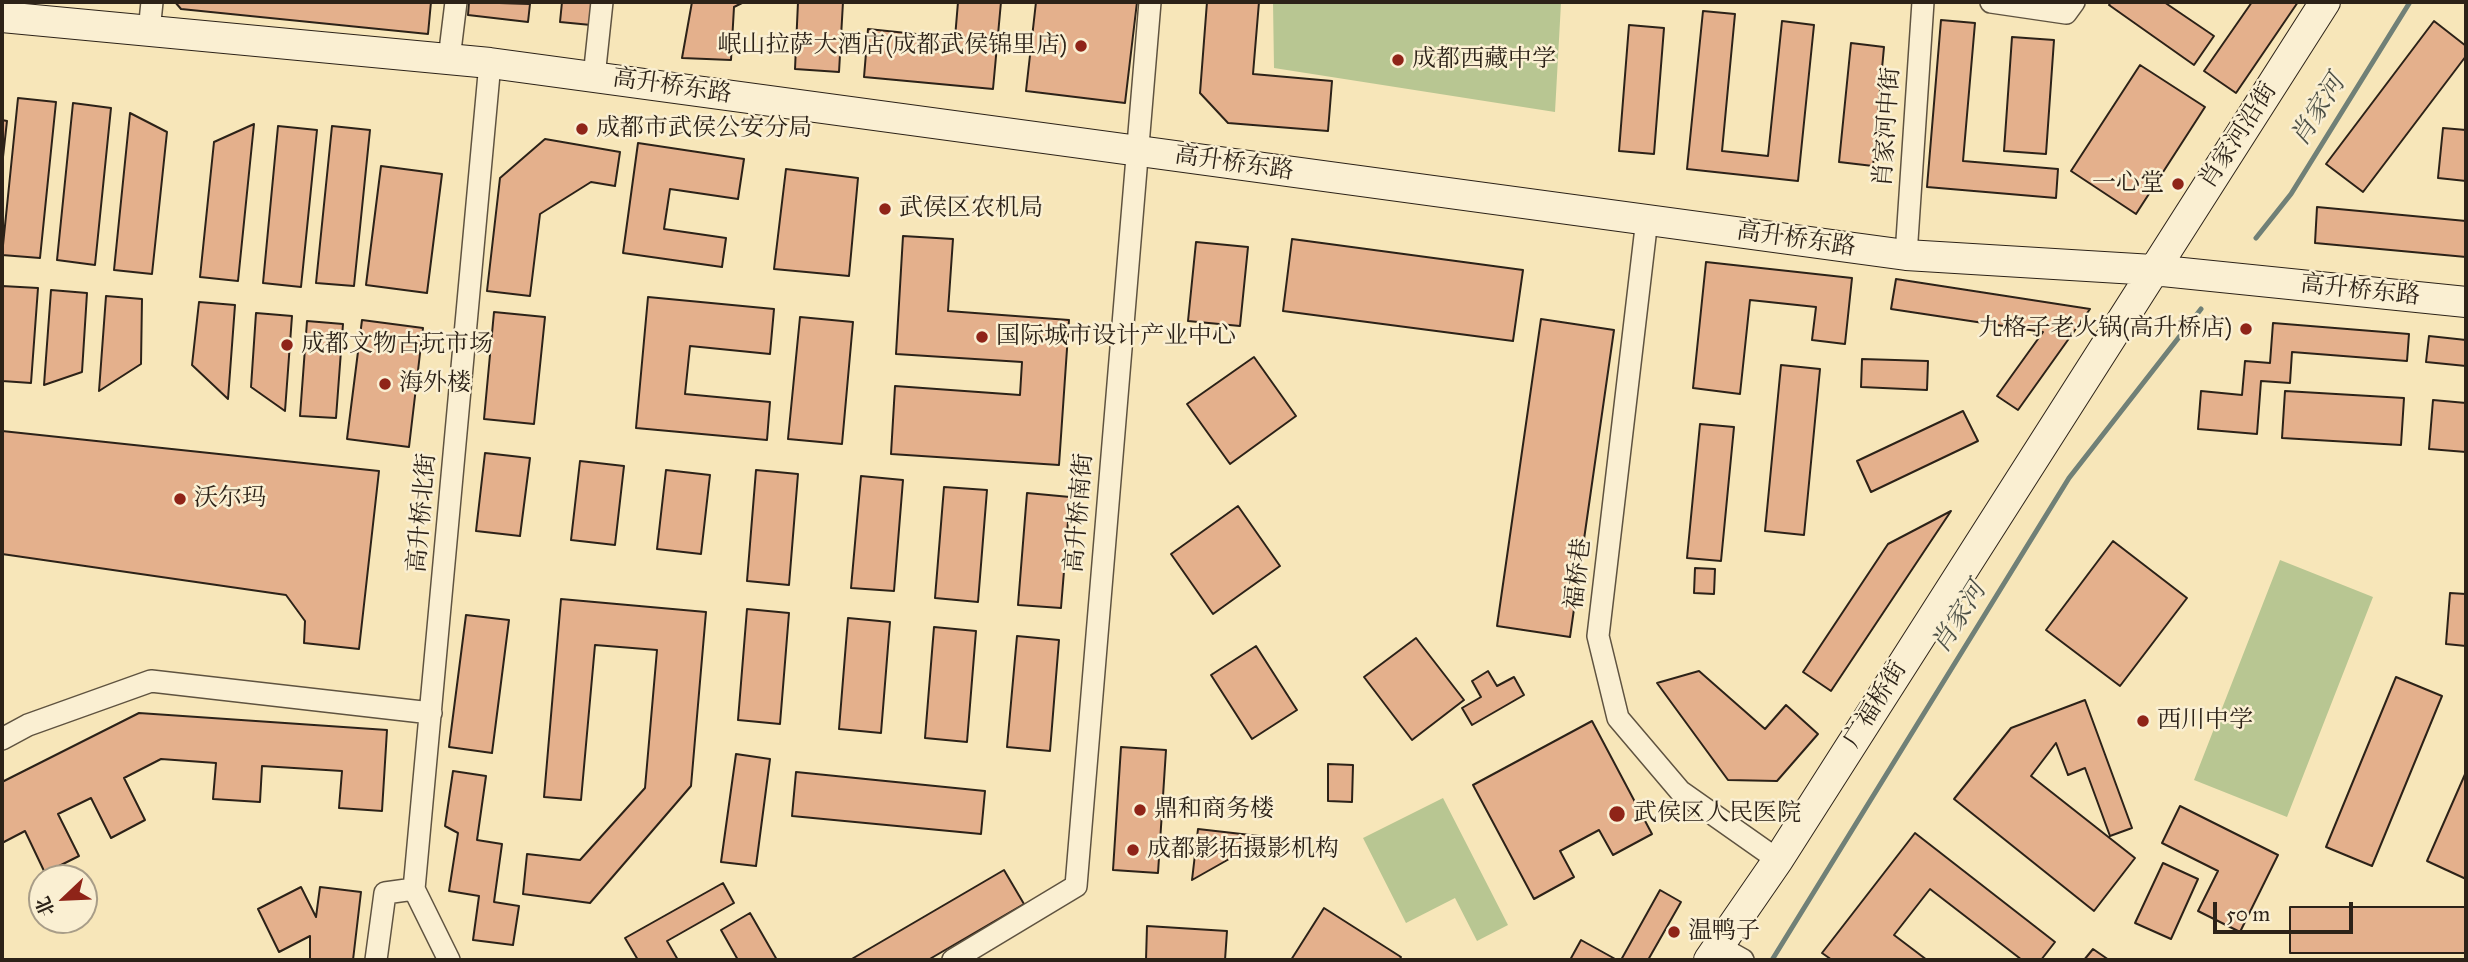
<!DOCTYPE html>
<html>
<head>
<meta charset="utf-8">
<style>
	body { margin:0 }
	#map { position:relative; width:2468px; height:962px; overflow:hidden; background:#f7e6b9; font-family:"IM FELL Great Primer","Noto Serif SC",serif }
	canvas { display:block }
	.frame { position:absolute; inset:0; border:4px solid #2c2218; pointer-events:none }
	.north { position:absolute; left:28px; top:864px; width:70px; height:70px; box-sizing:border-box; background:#faefd2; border:2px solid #a89d88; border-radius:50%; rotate:247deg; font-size:19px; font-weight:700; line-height:28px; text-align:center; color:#2c2218 }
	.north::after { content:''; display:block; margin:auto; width:24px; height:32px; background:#8f2418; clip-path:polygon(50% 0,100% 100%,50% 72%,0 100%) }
	.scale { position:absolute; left:2213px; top:902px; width:140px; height:32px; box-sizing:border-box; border:4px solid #2c2218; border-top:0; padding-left:9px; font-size:21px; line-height:24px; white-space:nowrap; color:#2c2218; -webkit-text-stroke:5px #faefd2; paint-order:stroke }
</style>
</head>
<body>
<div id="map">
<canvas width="2468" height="962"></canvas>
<div class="frame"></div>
<div class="north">北</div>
<div class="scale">50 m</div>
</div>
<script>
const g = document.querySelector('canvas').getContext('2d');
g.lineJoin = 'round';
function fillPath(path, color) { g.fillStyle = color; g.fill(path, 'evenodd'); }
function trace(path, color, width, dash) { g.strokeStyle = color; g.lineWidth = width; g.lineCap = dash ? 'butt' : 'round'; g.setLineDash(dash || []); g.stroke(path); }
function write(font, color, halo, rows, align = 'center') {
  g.font = font + ' "IM FELL Great Primer","Noto Serif SC",serif'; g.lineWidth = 5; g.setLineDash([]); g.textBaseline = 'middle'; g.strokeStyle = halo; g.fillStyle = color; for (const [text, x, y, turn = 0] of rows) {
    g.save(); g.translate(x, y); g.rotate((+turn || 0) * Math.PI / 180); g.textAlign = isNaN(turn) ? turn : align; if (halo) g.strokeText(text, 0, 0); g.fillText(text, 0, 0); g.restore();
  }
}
fillPath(new Path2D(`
	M 1273,2 L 1561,3 L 1555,112 L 1274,68 Z
	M 2280,560 L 2373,597 L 2287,817 L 2194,780 Z
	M 1443,798 L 1508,925 L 1477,941 L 1455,898 L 1406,923 L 1363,838 Z`), '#b8c692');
trace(new Path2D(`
	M 2256,238 L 2291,194 L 2410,2
	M 1772,960 L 2069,478 L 2201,309`), '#708077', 5);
const building = new Path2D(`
	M 175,2 L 431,2 L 428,34 L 181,9 Z
	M 469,2 L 530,4 L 528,22 L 468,15 Z
	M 562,2 L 594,2 L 591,25 L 560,22 Z
	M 692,2 L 744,2 L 734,7 L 731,60 L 682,58 Z
	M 798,2 L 843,2 L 839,72 L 795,69 Z
	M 958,2 L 1001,2 L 993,89 L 864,77 L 868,29 L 955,38 Z
	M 1036,2 L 1137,2 L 1125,103 L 1026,91 Z
	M 1207,2 L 1259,2 L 1253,74 L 1332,81 L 1328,131 L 1228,123 L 1200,93 Z
	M 2111,2 L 2164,2 L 2214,36 L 2194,65 L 2109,5 Z
	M 2252,2 L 2298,2 L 2236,93 L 2204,71 Z
	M 1703,11 L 1735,14 L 1722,151 L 1768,156 L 1782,21 L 1814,25 L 1798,181 L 1687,169 Z
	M 1941,20 L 1975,23 L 1963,161 L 2058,169 L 2056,198 L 1927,187 Z
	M 2434,21 L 2466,46 L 2466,56 L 2363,192 L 2326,164 Z
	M 1629,25 L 1664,28 L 1654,154 L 1619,151 Z
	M 2012,37 L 2054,40 L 2046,154 L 2004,151 Z
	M 1851,43 L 1884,47 L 1873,166 L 1839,162 Z
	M 2140,65 L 2205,107 L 2136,214 L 2071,171 Z
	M 18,98 L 56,102 L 40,258 L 2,255 Z
	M 73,103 L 111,108 L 95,265 L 57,260 Z
	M 130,113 L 167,132 L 152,274 L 114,270 Z
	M 2,120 L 7,121 L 2,166 Z
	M 254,124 L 238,281 L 200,277 L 214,142 Z
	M 278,126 L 317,130 L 301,287 L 263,283 Z
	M 332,126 L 370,130 L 354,286 L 316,283 Z
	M 2443,128 L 2466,130 L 2466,181 L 2438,178 Z
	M 545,139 L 620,152 L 615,186 L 591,182 L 540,214 L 530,296 L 487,291 L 500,178 Z
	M 638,143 L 744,159 L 738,199 L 670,189 L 664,229 L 726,238 L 722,267 L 623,253 Z
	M 381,166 L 442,174 L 427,293 L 366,285 Z
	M 786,169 L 858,178 L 849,276 L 774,269 Z
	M 2317,207 L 2466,221 L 2466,257 L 2315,243 Z
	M 903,236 L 953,239 L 948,311 L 1069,320 L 1059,465 L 891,454 L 895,386 L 1020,395 L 1022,362 L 896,354 Z
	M 1292,239 L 1523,270 L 1513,341 L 1283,311 Z
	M 1196,242 L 1248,247 L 1240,326 L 1188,321 Z
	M 1706,262 L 1852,278 L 1845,344 L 1812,340 L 1816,307 L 1750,300 L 1740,394 L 1693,388 Z
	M 1896,279 L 2090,309 L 2018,410 L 1997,396 L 2043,332 L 1891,309 Z
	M 2,286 L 38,288 L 31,383 L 2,381 Z
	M 51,290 L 87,293 L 82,372 L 44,385 Z
	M 106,296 L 142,299 L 141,364 L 99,391 Z
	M 648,297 L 774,309 L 770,354 L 690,346 L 685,394 L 770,402 L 767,440 L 636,428 Z
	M 199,302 L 235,305 L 228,399 L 192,365 Z
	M 494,312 L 545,317 L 534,424 L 484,419 Z
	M 256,313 L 292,316 L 285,411 L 251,387 Z
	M 800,317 L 853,322 L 842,444 L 788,439 Z
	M 1541,319 L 1614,330 L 1570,637 L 1497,626 Z
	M 362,320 L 423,328 L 409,447 L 347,439 Z
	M 307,321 L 343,324 L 336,418 L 300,416 Z
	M 2273,323 L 2409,334 L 2407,361 L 2292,352 L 2290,383 L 2261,381 L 2257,434 L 2198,429 L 2201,391 L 2242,395 L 2245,361 L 2270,363 Z
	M 2429,336 L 2466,340 L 2466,366 L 2426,362 Z
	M 1254,357 L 1296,416 L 1230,464 L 1187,404 Z
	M 1862,359 L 1928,361 L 1927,390 L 1861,387 Z
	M 1781,365 L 1820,369 L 1804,535 L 1765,531 Z
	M 2285,391 L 2404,398 L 2401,445 L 2282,438 Z
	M 2433,400 L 2466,403 L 2466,452 L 2429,449 Z
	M 1963,411 L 1978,441 L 1871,492 L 1857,461 Z
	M 1700,424 L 1734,427 L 1721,561 L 1687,558 Z
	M 2,431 L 379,471 L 359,649 L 304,643 L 305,621 L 286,595 L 2,554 Z
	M 485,453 L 530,458 L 520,536 L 476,531 Z
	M 580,461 L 624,466 L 615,545 L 571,540 Z
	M 666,470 L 710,475 L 701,554 L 657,549 Z
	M 756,470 L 798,474 L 789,585 L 747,581 Z
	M 861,476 L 903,480 L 894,591 L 851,588 Z
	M 944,487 L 987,490 L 978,602 L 935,598 Z
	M 1027,493 L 1070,497 L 1061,608 L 1018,605 Z
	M 1238,506 L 1280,566 L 1213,614 L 1171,554 Z
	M 1951,511 L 1831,691 L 1803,672 L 1888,544 Z
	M 2113,541 L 2187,598 L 2120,686 L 2046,630 Z
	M 1695,568 L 1715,569 L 1714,594 L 1694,593 Z
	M 2450,593 L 2466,594 L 2466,646 L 2446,644 Z
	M 561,599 L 706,612 L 691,786 L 590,903 L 523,894 L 527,854 L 580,860 L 645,788 L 657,650 L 595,645 L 581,800 L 544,797 Z
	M 747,609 L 789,613 L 780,724 L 738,720 Z
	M 466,615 L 509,620 L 492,753 L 449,747 Z
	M 848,618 L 890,622 L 881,733 L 839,729 Z
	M 934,627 L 976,631 L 967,742 L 925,738 Z
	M 1017,636 L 1059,640 L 1050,751 L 1007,747 Z
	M 1416,638 L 1464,700 L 1412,740 L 1364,677 Z
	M 1256,646 L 1297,710 L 1252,739 L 1211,675 Z
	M 1488,671 L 1497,686 L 1514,677 L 1524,695 L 1472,725 L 1462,708 L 1481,697 L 1472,681 Z
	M 1699,671 L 1765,729 L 1786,705 L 1818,734 L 1777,781 L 1728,780 L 1657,683 Z
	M 2396,677 L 2442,696 L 2372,866 L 2326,847 Z
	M 2085,700 L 2132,828 L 2110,836 L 2085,768 L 2068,775 L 2056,743 L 2031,776 L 2135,858 L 2094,911 L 1954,799 L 2011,728 Z
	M 139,713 L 387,730 L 382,811 L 339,808 L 342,771 L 262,766 L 260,802 L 213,799 L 216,763 L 161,759 L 124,778 L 145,820 L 111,838 L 91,798 L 58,814 L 79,856 L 45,873 L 25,831 L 2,843 L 2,782 Z
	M 1592,721 L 1652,834 L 1613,855 L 1599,830 L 1560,851 L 1574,877 L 1534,899 L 1473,785 Z
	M 1121,747 L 1166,750 L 1158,873 L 1113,870 Z
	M 736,754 L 770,759 L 756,866 L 721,862 Z
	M 1328,764 L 1353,765 L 1352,802 L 1328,801 Z
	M 453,771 L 486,776 L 477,840 L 502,844 L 494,902 L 519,906 L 513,945 L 473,940 L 479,896 L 449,891 L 458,833 L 445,826 Z
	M 796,772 L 985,791 L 981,834 L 792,816 Z
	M 2466,772 L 2466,879 L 2427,861 Z
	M 2180,806 L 2278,855 L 2240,932 L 2198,911 L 2218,871 L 2162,843 Z
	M 1198,829 L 1268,837 L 1192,880 Z
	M 1915,833 L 2055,942 L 2041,960 L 2022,960 L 1930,889 L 1894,935 L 1927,960 L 1832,960 L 1822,953 Z
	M 2163,863 L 2198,879 L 2171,939 L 2135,923 Z
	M 1004,870 L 1024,904 L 928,960 L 850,960 Z
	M 723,883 L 734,903 L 667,941 L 678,960 L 638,960 L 625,938 Z
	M 301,887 L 316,917 L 320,887 L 361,892 L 353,960 L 310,960 L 310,936 L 279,952 L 258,909 Z
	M 1660,890 L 1681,902 L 1648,960 L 1621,960 Z
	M 2290,907 L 2466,907 L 2466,953 L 2290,953 Z
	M 1324,908 L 1401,957 L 1399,960 L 1291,960 Z
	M 750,913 L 777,960 L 738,960 L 721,930 Z
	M 1147,926 L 1227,931 L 1225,960 L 1146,960 Z
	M 1581,940 L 1617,960 L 1570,960 Z
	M 2093,949 L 2109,960 L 2084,960 Z`);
fillPath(building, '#e4b08c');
trace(building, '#2c2218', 2);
const street = new Path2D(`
	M 1991,2 L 2066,13 L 2074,2
	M 149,31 L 152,2
	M 449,59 L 456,2
	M 594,77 L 602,2
	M 1647,219 L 1598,636 L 1618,718 L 1680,791 L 1778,860
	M 1906,255 L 1923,2
	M 2,739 L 28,725 L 151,681 L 431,713
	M 1718,946 L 1743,960
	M 376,960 L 385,893 L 414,889
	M 449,960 L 414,889 L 490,63
	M 953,960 L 1076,886 L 1150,2`);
const secondary = new Path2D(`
	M 2,17 L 490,63 L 1906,255 L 2153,270 L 2466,302
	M 1709,960 L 1778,860 L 2325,2`);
trace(street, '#5f5340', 24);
trace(secondary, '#2c2218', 32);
trace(street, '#faefd2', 21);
trace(secondary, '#faefd2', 30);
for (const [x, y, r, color] of [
	[1081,46,7,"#8f2418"],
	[1398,60,7,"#8f2418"],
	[582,129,7,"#8f2418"],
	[2178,184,7,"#8f2418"],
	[885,209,7,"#8f2418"],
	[2246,329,7,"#8f2418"],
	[982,337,7,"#8f2418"],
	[287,345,7,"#8f2418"],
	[385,384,7,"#8f2418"],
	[180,499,7,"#8f2418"],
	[2143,721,7,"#8f2418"],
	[1140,810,7,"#8f2418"],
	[1617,814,9,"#8f2418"],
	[1133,850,7,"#8f2418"],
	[1674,932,7,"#8f2418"]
]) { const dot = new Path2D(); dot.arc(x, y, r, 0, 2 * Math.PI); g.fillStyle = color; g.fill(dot); trace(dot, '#faefd2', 2.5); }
write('24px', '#2c2218', '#faefd2', [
	["岷山拉萨大酒店(成都武侯锦里店)",1067,46,"right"],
	["成都西藏中学",1412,60],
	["成都市武侯公安分局",596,129],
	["一心堂",2164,184,"right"],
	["武侯区农机局",899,209],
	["九格子老火锅(高升桥店)",2232,329,"right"],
	["国际城市设计产业中心",996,337],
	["成都文物古玩市场",301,345],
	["海外楼",399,384],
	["沃尔玛",194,499],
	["西川中学",2157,721],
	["鼎和商务楼",1154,810],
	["武侯区人民医院",1633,814],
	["成都影拓摄影机构",1147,850],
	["温鸭子",1688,932]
], 'left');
write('24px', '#2c2218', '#faefd2', [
	["高升桥东路",672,87,8],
	["肖家河中街",1888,127,-86],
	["肖家河沿街",2239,136,-57],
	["高升桥东路",1234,164,8],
	["高升桥东路",1796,240,8],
	["高升桥东路",2360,291,6],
	["高升桥北街",423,513,-85],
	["高升桥南街",1080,513,-85],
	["福桥巷",1579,574,-83],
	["广福桥街",1876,705,-58]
]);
write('italic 26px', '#4e5147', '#faefd2', [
	["肖家河",2319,111,-58],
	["肖家河",1960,618,-58]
]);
</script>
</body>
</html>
